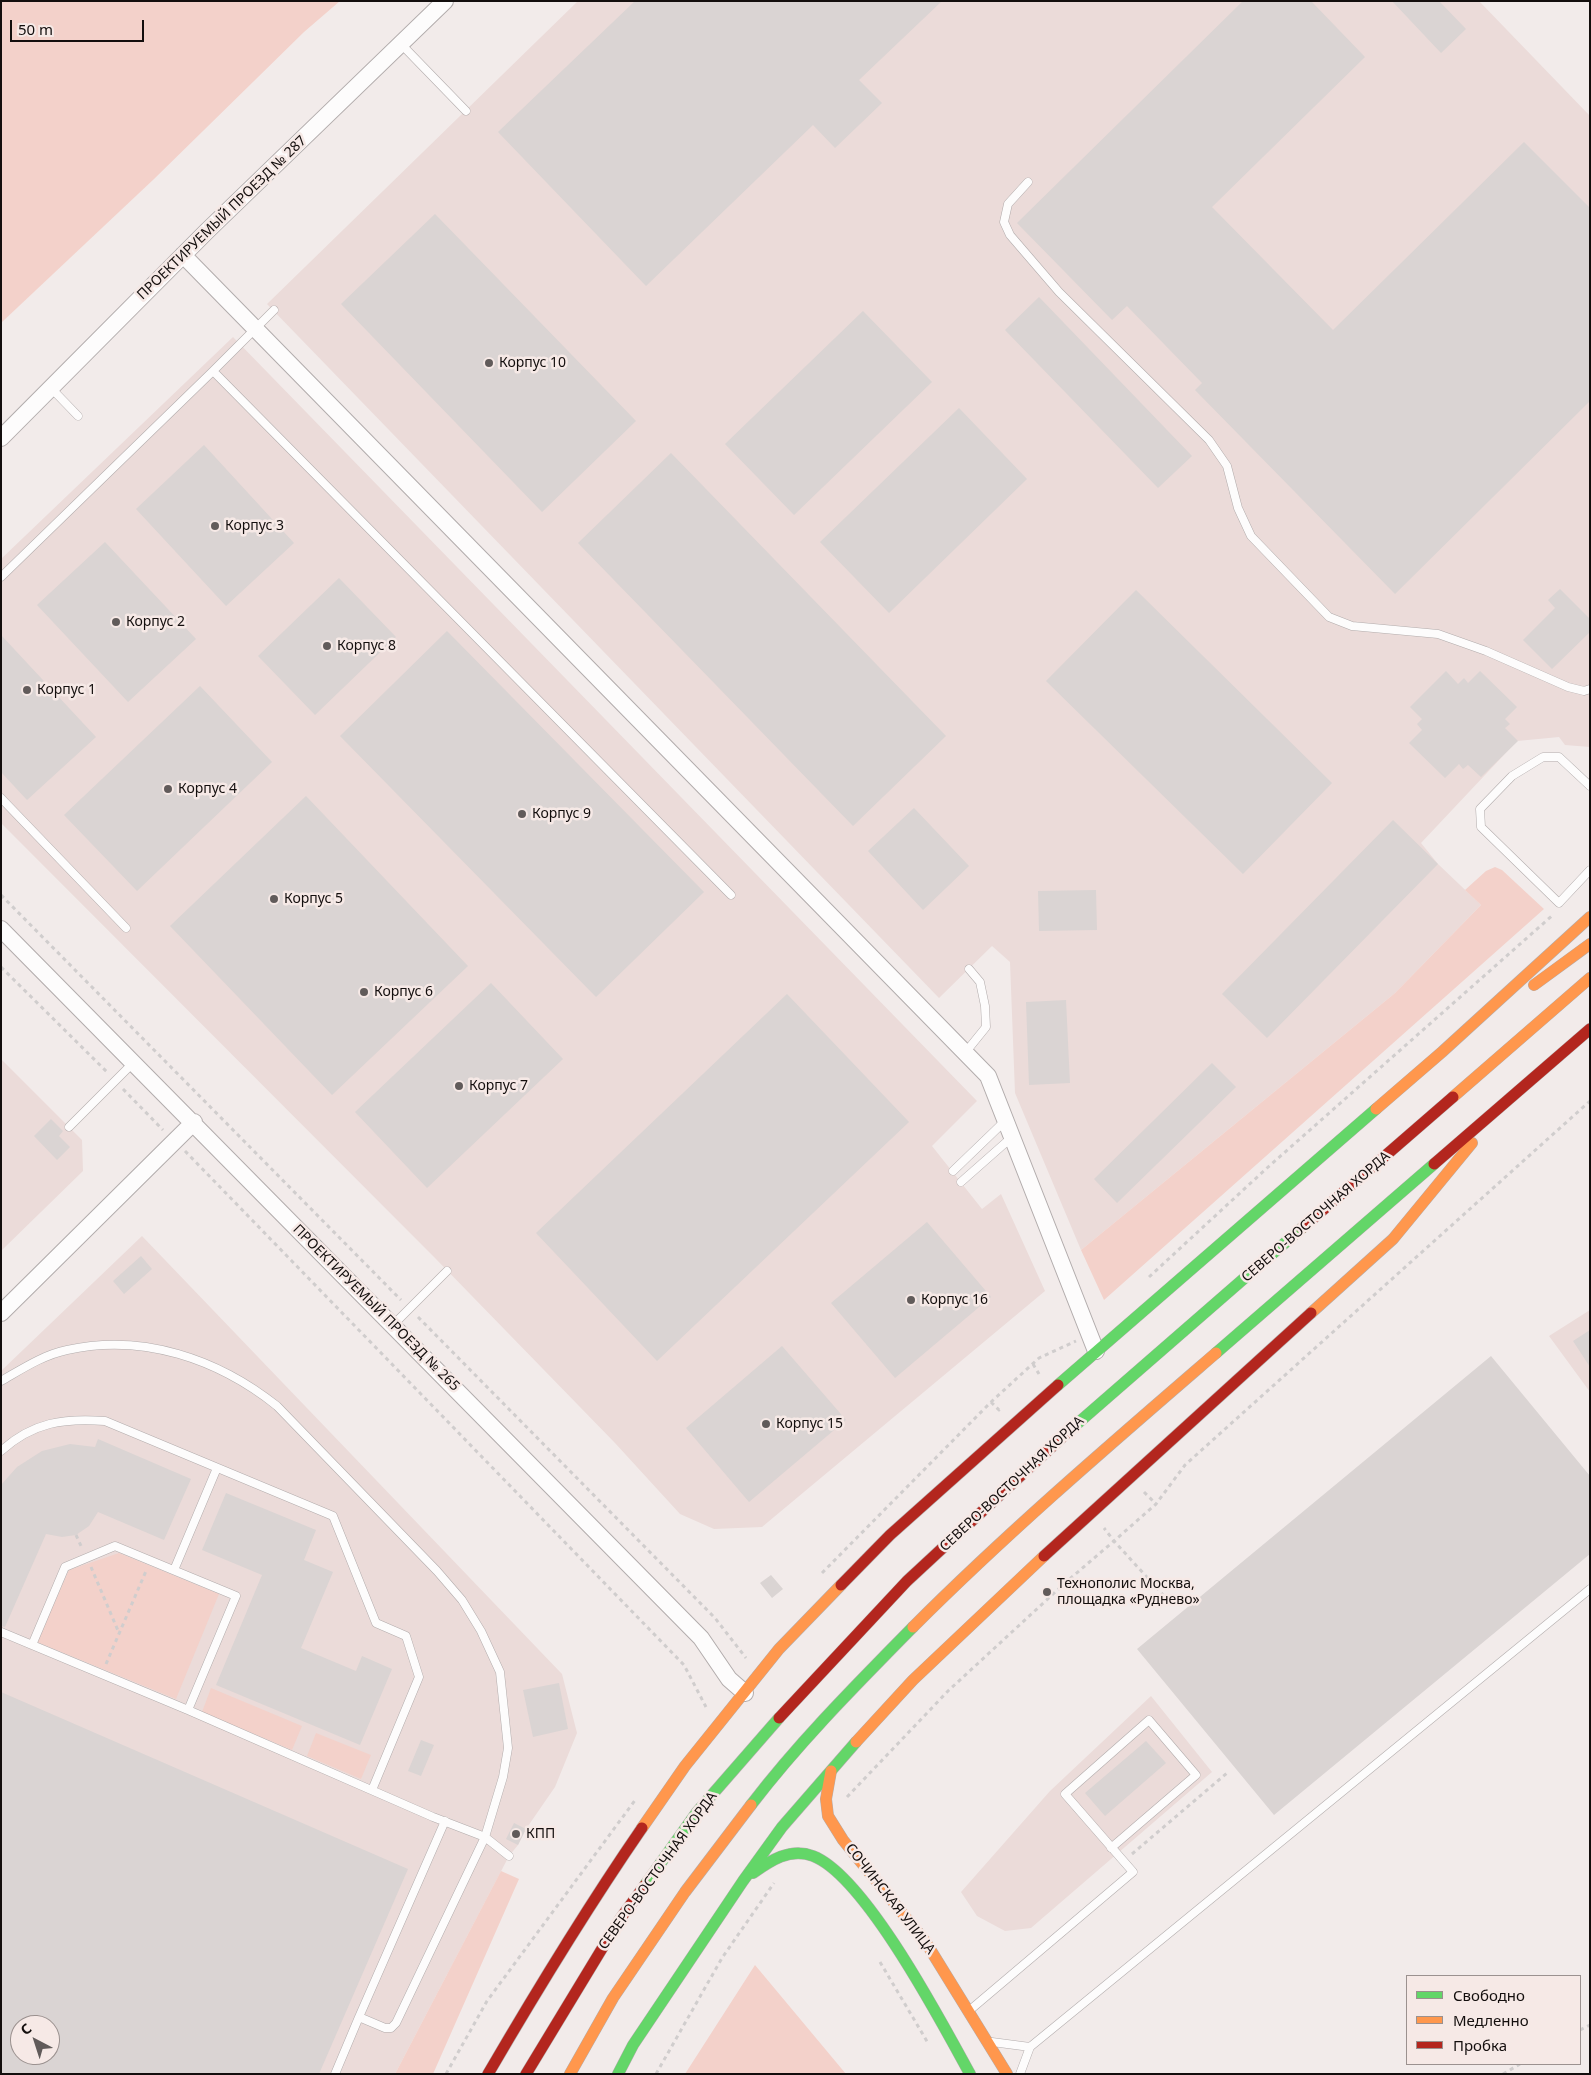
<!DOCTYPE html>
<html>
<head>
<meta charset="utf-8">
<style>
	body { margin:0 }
	#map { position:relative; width:1591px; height:2075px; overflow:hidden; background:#f2ebea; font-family:"Noto Sans",sans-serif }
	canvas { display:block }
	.frame { position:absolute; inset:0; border:2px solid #130e0d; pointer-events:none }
	.legend { position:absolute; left:1406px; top:1975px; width:175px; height:90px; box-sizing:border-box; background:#f6e9e6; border:1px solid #9b918f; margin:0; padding:6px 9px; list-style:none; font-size:15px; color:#130e0d }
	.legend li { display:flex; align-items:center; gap:10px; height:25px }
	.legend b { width:25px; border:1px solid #9b918f }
	.north { position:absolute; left:10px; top:2015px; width:50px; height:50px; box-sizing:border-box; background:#f6e9e6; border:1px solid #9b918f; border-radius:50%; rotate:320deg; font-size:14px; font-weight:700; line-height:20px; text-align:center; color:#130e0d }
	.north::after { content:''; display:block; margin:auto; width:18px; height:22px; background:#615b5a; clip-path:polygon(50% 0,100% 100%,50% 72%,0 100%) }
	.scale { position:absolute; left:10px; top:20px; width:134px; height:22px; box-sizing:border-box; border:2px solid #130e0d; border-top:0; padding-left:6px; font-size:15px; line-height:18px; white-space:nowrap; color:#130e0d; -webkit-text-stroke:4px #f6e9e6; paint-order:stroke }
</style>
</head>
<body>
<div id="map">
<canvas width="1591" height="2075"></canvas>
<div class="frame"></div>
<ul class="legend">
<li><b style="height:6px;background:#63d668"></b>Свободно</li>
<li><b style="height:6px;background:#ff974d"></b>Медленно</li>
<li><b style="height:6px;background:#b3261e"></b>Пробка</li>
</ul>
<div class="north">С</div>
<div class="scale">50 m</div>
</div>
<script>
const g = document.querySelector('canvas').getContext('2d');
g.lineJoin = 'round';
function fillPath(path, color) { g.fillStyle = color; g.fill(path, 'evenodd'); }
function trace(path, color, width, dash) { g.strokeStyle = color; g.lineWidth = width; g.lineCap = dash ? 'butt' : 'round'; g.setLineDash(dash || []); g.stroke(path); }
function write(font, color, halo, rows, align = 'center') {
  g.font = font + ' "Noto Sans",sans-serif'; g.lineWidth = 5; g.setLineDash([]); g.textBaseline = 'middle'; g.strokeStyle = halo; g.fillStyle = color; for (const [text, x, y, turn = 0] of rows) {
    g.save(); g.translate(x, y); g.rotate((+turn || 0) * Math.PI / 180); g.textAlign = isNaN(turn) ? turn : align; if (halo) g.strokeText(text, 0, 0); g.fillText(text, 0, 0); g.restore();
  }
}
fillPath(new Path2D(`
	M 578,1 L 1479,1 L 1590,116 L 1590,747 L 1565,745 L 1559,737 L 1517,741 L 1421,843 L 1438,864 L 1481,905 L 1395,993 L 1081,1250 L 1015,1093 L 1010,962 L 992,946 L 939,998 L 267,304 Z
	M 233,337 L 977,1101 L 932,1146 L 982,1209 L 1001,1194 L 1045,1291 L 762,1527 L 714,1529 L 680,1514 L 615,1443 L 435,1258 L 1,823 L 1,559 Z
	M 1,1059 L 82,1140 L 83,1171 L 1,1251 Z
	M 142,1236 L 562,1674 L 577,1733 L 555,1787 L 526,1829 L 518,1845 L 509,1856 L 395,2074 L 1,2074 L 1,1371 ZM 20,2025 L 50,2025 L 50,2055 L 20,2055 Z
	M 1590,1310 L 1590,1392 L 1549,1336 Z
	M 1151,1696 L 1212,1772 L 1031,1928 L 1005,1931 L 977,1916 L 961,1892 L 1050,1791 Z`), '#ebdbd9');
fillPath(new Path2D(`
	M 1,1 L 340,1 L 304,32 L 154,179 L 1,323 Z
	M 1495,867 L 1502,870 L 1544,909 L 1104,1300 L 1081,1250 L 1395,993 L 1481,905 L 1465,890 L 1486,871 Z
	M 119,1553 L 219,1594 L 176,1699 L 37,1642 L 69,1570 Z
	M 211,1688 L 302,1726 L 292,1750 L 202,1712 Z
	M 316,1733 L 371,1755 L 361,1779 L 307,1756 Z
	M 501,1871 L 519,1879 L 433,2074 L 395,2074 Z
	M 755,1965 L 846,2074 L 685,2074 Z`), '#f3d1ca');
fillPath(new Path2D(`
	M 635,1 L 942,1 L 859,80 L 882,103 L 835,148 L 813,125 L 646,286 L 498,132 Z
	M 1243,1 L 1311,1 L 1365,57 L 1212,207 L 1333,330 L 1524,142 L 1590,208 L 1590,401 L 1395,594 L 1195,390 L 1202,383 L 1127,306 L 1112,320 L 1017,223 Z
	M 1392,1 L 1439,1 L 1466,29 L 1441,53 Z
	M 435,214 L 636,421 L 542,512 L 341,304 Z
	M 1039,297 L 1192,456 L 1158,488 L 1005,330 Z
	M 863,311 L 932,382 L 794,515 L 725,444 Z
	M 959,408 L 1027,479 L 889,613 L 820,542 Z
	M 204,445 L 294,543 L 226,606 L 136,509 Z
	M 671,453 L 946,736 L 853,826 L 578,543 Z
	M 105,542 L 196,639 L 128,702 L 37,605 Z
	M 339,578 L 396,637 L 315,715 L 258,656 Z
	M 1560,589 L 1590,619 L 1590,632 L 1552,669 L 1523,640 L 1555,608 L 1548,600 Z
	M 1136,590 L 1332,783 L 1243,874 L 1046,681 Z
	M 447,631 L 704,892 L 596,997 L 340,736 Z
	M 1,635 L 96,737 L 27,800 L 1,772 Z
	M 1446,671 L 1458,684 L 1464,678 L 1468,683 L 1480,671 L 1517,707 L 1505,719 L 1510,724 L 1505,728 L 1518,741 L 1481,777 L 1468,765 L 1463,769 L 1459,764 L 1445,778 L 1409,743 L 1422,730 L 1417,724 L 1422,719 L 1410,707 Z
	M 200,686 L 272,762 L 137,891 L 64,815 Z
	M 306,796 L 468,966 L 332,1095 L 170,926 Z
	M 914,808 L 969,866 L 923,910 L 868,851 Z
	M 1393,820 L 1438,864 L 1267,1038 L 1222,994 Z
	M 1096,890 L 1097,930 L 1039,931 L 1038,891 Z
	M 491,983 L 563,1059 L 427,1188 L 355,1112 Z
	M 787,994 L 909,1122 L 657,1361 L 536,1233 Z
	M 1066,1000 L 1070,1083 L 1029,1085 L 1026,1002 Z
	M 1212,1063 L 1236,1087 L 1117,1203 L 1094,1179 Z
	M 51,1119 L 63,1131 L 59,1136 L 70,1147 L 57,1160 L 34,1136 Z
	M 927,1222 L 991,1297 L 895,1378 L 831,1303 Z
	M 141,1256 L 152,1269 L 124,1294 L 113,1281 Z
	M 1590,1330 L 1590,1367 L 1573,1341 Z
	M 782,1346 L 846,1420 L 749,1502 L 686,1428 Z
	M 1491,1356 L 1590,1476 L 1590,1554 L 1274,1815 L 1137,1649 Z
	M 98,1439 L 191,1479 L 164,1540 L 98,1512 L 89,1526 L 76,1535 L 62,1537 L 46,1534 L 5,1627 L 1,1626 L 1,1485 L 17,1467 L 42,1451 L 70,1444 L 95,1447 Z
	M 226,1493 L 316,1530 L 304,1560 L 333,1572 L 301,1648 L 356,1671 L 362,1656 L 392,1669 L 360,1745 L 216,1685 L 262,1575 L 202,1550 Z
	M 771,1575 L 783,1589 L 772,1598 L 760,1583 Z
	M 559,1683 L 568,1729 L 533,1737 L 523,1690 Z
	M 1,1692 L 408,1869 L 319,2074 L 1,2074 ZM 20,2025 L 50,2025 L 50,2055 L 20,2055 Z
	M 421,1740 L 434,1745 L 421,1776 L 408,1771 Z
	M 1146,1741 L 1166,1763 L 1105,1816 L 1085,1793 Z
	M 514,1823 L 526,1829 L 518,1845 L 506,1839 Z`), '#dad4d3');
const lane = new Path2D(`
	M 401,44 L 466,111
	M 1028,182 L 1008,204 L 1004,222 L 1010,235 L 1059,292 L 1209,440 L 1227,466 L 1238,508 L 1251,536 L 1329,617 L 1352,626 L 1438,634 L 1486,651 L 1568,687 L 1584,691 L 1590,689
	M 213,371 L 274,310
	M 51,388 L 78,416
	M 1,577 L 213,371 L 731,895
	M 1590,786 L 1559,757 L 1543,757 L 1512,776 L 1480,809 L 1481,827 L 1559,903 L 1590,870
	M 1,798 L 126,928
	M 965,1053 L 986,1027 L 985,1006 L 980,982 L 969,969
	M 69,1127 L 134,1062
	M 953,1171 L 1006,1120
	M 961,1182 L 1012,1137
	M 393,1325 L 447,1271
	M 1,1381 C 22,1369 43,1355 67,1350 C 143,1333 218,1359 277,1406 L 437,1571 L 462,1600 L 481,1631 L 500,1672 L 508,1748 L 503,1777 L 485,1837 L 396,2023 L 391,2028 L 385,2028 L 359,2017 L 335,2074
	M 1,1451 C 33,1422 64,1418 105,1421 L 333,1516 L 376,1623 L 406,1636 L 419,1677 L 372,1790
	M 174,1570 L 217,1468
	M 1,1632 L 188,1710 L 433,1817 L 485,1837 L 509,1856
	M 32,1645 L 65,1567 L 115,1546 L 236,1596 L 188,1710
	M 970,2010 L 1133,1872 L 1065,1794 L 1149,1720 L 1196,1775 L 1111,1848
	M 359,2017 L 445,1821
	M 992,2042 L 1030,2047
	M 1020,2074 L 1030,2047 L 1590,1589`);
const street = new Path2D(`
	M 183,255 L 988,1076 L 1096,1351
	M 1,438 L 207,231 L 445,1
	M 1,929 L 701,1638 L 729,1679 L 745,1693
	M 1,1313 L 194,1122`);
const fast = new Path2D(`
	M 1216,1353 L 1434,1164
	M 1058,1385 L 1376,1109
	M 1070,1430 L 1302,1228
	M 751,1805 C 800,1741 857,1684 913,1627
	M 753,1873 C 770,1861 790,1847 813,1856 C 865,1876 942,2023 970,2074
	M 645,1885 L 697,1812 L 779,1718
	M 618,2074 L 633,2045 L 743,1881 L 782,1827 L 856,1742`);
const slow = new Path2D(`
	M 1534,985 L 1590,944
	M 1453,1097 L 1590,978
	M 1376,1109 L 1442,1052 L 1590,917
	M 1311,1313 L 1393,1239 L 1472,1143
	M 913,1627 C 1009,1531 1113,1442 1216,1353
	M 856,1742 L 913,1680 L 1044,1556
	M 831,1771 L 826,1799 L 828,1816 L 843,1840 L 925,1941 L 1007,2074
	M 642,1828 L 685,1766 L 779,1649 L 841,1585
	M 570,2074 L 613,1998 L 685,1892 L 751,1805`);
const jam = new Path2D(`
	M 1434,1164 L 1590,1029
	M 1302,1228 L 1453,1097
	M 1044,1556 L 1311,1313
	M 841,1585 L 890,1535 L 1058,1385
	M 779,1718 L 907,1581 L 1070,1430
	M 488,2074 C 537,1990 587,1908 642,1828
	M 526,2074 L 620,1919 L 645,1885`);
trace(lane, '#b2acac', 9);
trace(street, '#b2acac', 18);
trace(fast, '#b2acac', 12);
trace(slow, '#b2acac', 12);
trace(jam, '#b2acac', 12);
trace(new Path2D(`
	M 1,895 L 401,1300
	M 1,967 L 107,1072
	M 123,1089 L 163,1130
	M 185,1151 L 684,1665 L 706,1707
	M 1149,1277 L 1267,1168 L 1554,914
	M 418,1317 L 715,1618 L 746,1658
	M 1033,1364 L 1039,1374
	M 991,1402 L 999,1410 L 1001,1408
	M 1144,1492 L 1156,1504
	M 76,1535 L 82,1548
	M 91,1567 L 119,1633
	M 822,1573 L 991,1402 L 1039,1358 L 1076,1341
	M 1164,1596 L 1114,1541 L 1156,1504 L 1185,1465 L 1590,1101
	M 106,1664 L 146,1571
	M 847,1797 L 948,1691 L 1065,1583 L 1114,1541 L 1104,1528
	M 1132,1854 L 1227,1773
	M 880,1962 L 928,2043
	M 1580,2030 L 1590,2025
	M 446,2074 L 487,2001 L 636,1799
	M 656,2074 L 722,1958 L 774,1883
	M 1503,2074 L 1520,2064`), '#d0cdcd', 3, [4, 4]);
trace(lane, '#fdfcfc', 8);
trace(street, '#fdfcfc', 16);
trace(fast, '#63d668', 11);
trace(slow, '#ff974d', 11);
trace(jam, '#b3261e', 11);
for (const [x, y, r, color] of [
	[489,363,5,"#615b5a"],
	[215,526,5,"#615b5a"],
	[116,622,5,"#615b5a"],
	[327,646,5,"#615b5a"],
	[27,690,5,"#615b5a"],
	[168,789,5,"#615b5a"],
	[522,814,5,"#615b5a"],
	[274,899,5,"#615b5a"],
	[364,992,5,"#615b5a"],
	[459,1086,5,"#615b5a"],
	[911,1300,5,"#615b5a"],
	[766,1424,5,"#615b5a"],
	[1047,1592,5,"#615b5a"],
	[516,1834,5,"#615b5a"]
]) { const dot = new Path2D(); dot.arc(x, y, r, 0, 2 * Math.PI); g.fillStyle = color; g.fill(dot); trace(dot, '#f6e9e6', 2); }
write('14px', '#130e0d', '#f6e9e6', [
	["ПРОЕКТИРУЕМЫЙ ПРОЕЗД № 287",222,218,-44],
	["СЕВЕРО-ВОСТОЧНАЯ ХОРДА",1316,1217,-41],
	["ПРОЕКТИРУЕМЫЙ ПРОЕЗД № 265",376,1308,45],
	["СЕВЕРО-ВОСТОЧНАЯ ХОРДА",1012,1484,-43],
	["СЕВЕРО-ВОСТОЧНАЯ ХОРДА",658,1871,-54],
	["СОЧИНСКАЯ УЛИЦА",890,1899,52]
]);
write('14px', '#130e0d', '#f6e9e6', [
	["Корпус 10",499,363],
	["Корпус 3",225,526],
	["Корпус 2",126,622],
	["Корпус 8",337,646],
	["Корпус 1",37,690],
	["Корпус 4",178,789],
	["Корпус 9",532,814],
	["Корпус 5",284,899],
	["Корпус 6",374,992],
	["Корпус 7",469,1086],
	["Корпус 16",921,1300],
	["Корпус 15",776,1424],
	["Технополис Москва,",1057,1584],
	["площадка «Руднево»",1057,1600],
	["КПП",526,1834]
], 'left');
</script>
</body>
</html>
